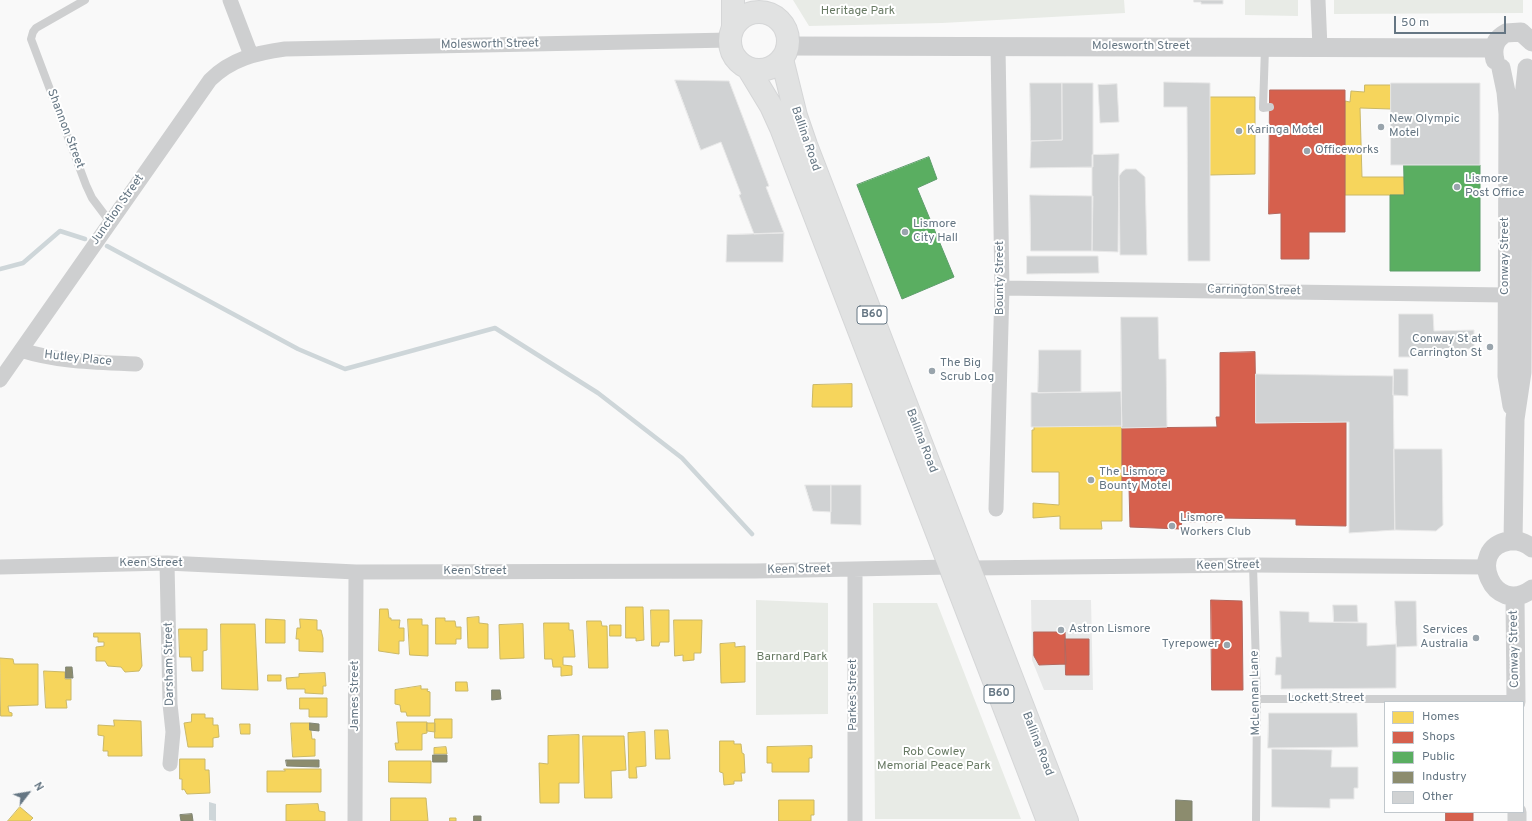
<!DOCTYPE html>
<html>
<head>
<meta charset="utf-8">
<style>
	body { margin:0 }
	#map { position:relative; width:1532px; height:821px; overflow:hidden; background:#f9f9f9; font-family:Overpass,sans-serif }
	canvas { display:block }
	.legend { position:absolute; left:1384px; top:701px; width:140px; height:112px; box-sizing:border-box; background:#fff; border:1px solid #c1c8cd; margin:0; padding:5px 7px; list-style:none; font-size:12px; color:#657683 }
	.legend li { display:flex; align-items:center; gap:8px; height:20px }
	.legend b { width:20px; border:1px solid #c1c8cd }
	.north { position:absolute; left:8px; top:773px; width:40px; height:40px; -webkit-text-stroke:3px #fff; paint-order:stroke; rotate:59deg; font-size:11px; font-weight:700; line-height:16px; text-align:center; color:#657683 }
	.north::after { content:''; display:block; margin:auto; width:14px; height:18px; background:#657683; clip-path:polygon(50% 0,100% 100%,50% 72%,0 100%) }
	.scale { position:absolute; left:1394px; top:16px; width:112px; height:18px; box-sizing:border-box; border:2px solid #657683; border-top:0; padding-left:5px; font-size:12px; line-height:14px; white-space:nowrap; color:#657683; -webkit-text-stroke:3px #fff; paint-order:stroke }
</style>
</head>
<body>
<div id="map">
<canvas width="1532" height="821"></canvas>
<ul class="legend">
<li><b style="height:11px;background:#f6d55c"></b>Homes</li>
<li><b style="height:11px;background:#d6604d"></b>Shops</li>
<li><b style="height:11px;background:#5aae61"></b>Public</li>
<li><b style="height:11px;background:#8c8c6e"></b>Industry</li>
<li><b style="height:11px;background:#d0d2d3"></b>Other</li>
</ul>
<div class="north">N</div>
<div class="scale">50 m</div>
</div>
<script>
const g = document.querySelector('canvas').getContext('2d');
g.lineJoin = 'round';
function fillPath(path, color) { g.fillStyle = color; g.fill(path, 'evenodd'); }
function trace(path, color, width, dash) { g.strokeStyle = color; g.lineWidth = width; g.lineCap = dash ? 'butt' : 'round'; g.setLineDash(dash || []); g.stroke(path); }
function write(font, color, halo, rows, align = 'center') {
  g.font = font + ' Overpass,sans-serif'; g.lineWidth = 4; g.setLineDash([]); g.textBaseline = 'middle'; g.strokeStyle = halo; g.fillStyle = color; for (const [text, x, y, turn = 0] of rows) {
    g.save(); g.translate(x, y); g.rotate((+turn || 0) * Math.PI / 180); g.textAlign = isNaN(turn) ? turn : align; if (halo) g.strokeText(text, 0, 0); g.fillText(text, 0, 0); g.restore();
  }
}
fillPath(new Path2D(`
	M 1031,600 L 1091,600 L 1093,690 L 1044,690 L 1032,660 Z`), '#e8e9e9');
fillPath(new Path2D(`
	M 793,0 L 1124,0 L 1125,13 L 942,23 L 809,26 Z
	M 1245,0 L 1298,0 L 1298,16 L 1245,15 Z
	M 1334,0 L 1523,0 L 1523,13 L 1334,14 Z
	M 756,600 L 828,603 L 828,714 L 756,715 Z
	M 873,603 L 937,603 L 1021,819 L 875,819 Z`), '#e8ebe6');
fillPath(new Path2D(`
	M 209,802 L 216,804 L 216,821 L 209,820 Z`), '#ced6d9');
const homes = new Path2D(`
	M 1365,85 L 1391,85 L 1391,109 L 1360,108 L 1362,177 L 1404,177 L 1404,195 L 1345,195 L 1345,101 L 1350,102 L 1351,91 L 1364,92 Z
	M 1210,97 L 1255,97 L 1255,174 L 1210,175 Z
	M 852,384 L 852,407 L 812,407 L 813,385 Z
	M 1122,426 L 1122,521 L 1101,521 L 1102,529 L 1060,529 L 1060,516 L 1033,518 L 1033,503 L 1059,505 L 1059,472 L 1032,472 L 1032,430 L 1034,430 L 1034,427 Z
	M 626,607 L 643,607 L 644,640 L 636,641 L 636,638 L 626,638 Z
	M 380,609 L 388,609 L 389,618 L 391,618 L 391,620 L 400,620 L 399,628 L 404,628 L 404,641 L 399,641 L 399,654 L 379,651 Z
	M 651,610 L 669,610 L 669,642 L 660,642 L 659,646 L 652,646 Z
	M 479,617 L 479,623 L 488,624 L 488,648 L 468,648 L 467,618 Z
	M 436,618 L 445,618 L 445,621 L 455,621 L 456,627 L 461,627 L 461,639 L 456,639 L 456,644 L 436,644 Z
	M 266,619 L 285,620 L 285,643 L 266,643 Z
	M 300,619 L 317,620 L 317,630 L 321,630 L 323,638 L 323,652 L 299,651 L 299,639 L 296,639 L 297,628 L 300,628 Z
	M 408,619 L 422,619 L 422,625 L 428,625 L 428,656 L 410,655 Z
	M 674,620 L 702,620 L 701,653 L 694,653 L 694,660 L 683,661 L 683,655 L 675,656 Z
	M 587,621 L 601,621 L 602,626 L 607,626 L 608,668 L 589,668 Z
	M 544,623 L 569,623 L 569,630 L 573,630 L 575,657 L 563,657 L 563,665 L 572,666 L 572,675 L 561,676 L 561,667 L 553,667 L 552,659 L 545,659 Z
	M 221,624 L 255,624 L 258,690 L 222,689 Z
	M 523,624 L 524,658 L 500,659 L 499,625 Z
	M 610,625 L 621,625 L 621,636 L 610,636 Z
	M 179,629 L 207,629 L 207,650 L 203,651 L 203,671 L 192,671 L 191,657 L 180,657 Z
	M 94,633 L 140,633 L 142,666 L 139,671 L 125,672 L 121,667 L 108,666 L 105,661 L 96,661 L 96,647 L 104,646 L 104,642 L 98,642 L 98,637 L 94,637 Z
	M 735,643 L 735,647 L 745,646 L 745,682 L 721,683 L 720,644 Z
	M 0,658 L 13,659 L 14,664 L 38,664 L 38,705 L 8,706 L 9,712 L 12,713 L 12,716 L 1,716 Z
	M 44,671 L 65,672 L 65,679 L 71,679 L 71,700 L 66,700 L 67,708 L 46,708 Z
	M 325,673 L 326,686 L 323,686 L 323,694 L 305,693 L 305,689 L 287,689 L 286,678 L 299,677 L 299,674 Z
	M 268,675 L 281,675 L 281,681 L 268,681 Z
	M 456,682 L 467,682 L 468,691 L 456,691 Z
	M 421,686 L 421,689 L 428,689 L 427,691 L 430,692 L 430,716 L 407,716 L 406,712 L 401,712 L 400,705 L 395,704 L 395,690 Z
	M 300,698 L 327,698 L 327,717 L 309,717 L 309,709 L 300,709 Z
	M 192,714 L 205,714 L 205,718 L 213,718 L 213,725 L 218,725 L 219,737 L 213,738 L 213,747 L 188,747 L 184,723 L 191,722 Z
	M 435,719 L 452,719 L 452,738 L 435,738 Z
	M 114,720 L 141,721 L 142,756 L 108,756 L 108,751 L 103,751 L 104,736 L 98,735 L 98,725 L 114,726 Z
	M 397,722 L 427,722 L 427,733 L 422,734 L 422,750 L 396,750 L 395,743 L 398,743 Z
	M 291,723 L 310,723 L 312,739 L 315,739 L 315,756 L 293,757 Z
	M 427,723 L 435,723 L 435,732 L 427,731 Z
	M 240,724 L 250,724 L 250,734 L 241,734 Z
	M 655,730 L 668,730 L 670,759 L 656,759 Z
	M 645,732 L 646,766 L 636,767 L 637,778 L 629,778 L 628,733 Z
	M 579,735 L 579,783 L 559,783 L 559,803 L 540,803 L 539,763 L 548,764 L 548,736 Z
	M 583,736 L 624,736 L 626,770 L 611,771 L 612,798 L 585,798 Z
	M 720,741 L 734,741 L 734,744 L 741,744 L 742,753 L 744,754 L 745,773 L 741,773 L 742,781 L 734,781 L 734,784 L 724,785 L 723,773 L 720,772 Z
	M 812,746 L 812,758 L 809,758 L 809,772 L 772,772 L 772,763 L 767,763 L 767,747 Z
	M 446,747 L 447,754 L 434,754 L 434,748 Z
	M 180,759 L 205,759 L 205,770 L 209,770 L 210,793 L 187,794 L 184,789 L 182,790 L 182,779 L 180,779 Z
	M 389,761 L 431,761 L 431,783 L 389,782 Z
	M 284,769 L 321,769 L 321,792 L 267,792 L 267,771 L 285,771 Z
	M 391,798 L 426,798 L 428,821 L 391,821 Z
	M 779,800 L 814,800 L 814,815 L 811,815 L 811,821 L 779,821 Z
	M 318,804 L 319,811 L 325,812 L 325,821 L 286,821 L 286,805 Z
	M 20,807 L 33,818 L 30,821 L 8,821 Z
	M 450,818 L 456,818 L 456,821 L 450,821 Z`);
fillPath(homes, '#f6d55c');
trace(homes, '#cab868', 1);
const shops = new Path2D(`
	M 1270,90 L 1345,90 L 1345,232 L 1309,232 L 1309,259 L 1281,259 L 1281,213 L 1269,214 Z
	M 1255,352 L 1256,423 L 1346,422 L 1346,526 L 1296,525 L 1296,519 L 1216,518 L 1216,522 L 1182,522 L 1180,529 L 1130,527 L 1129,487 L 1122,488 L 1122,428 L 1217,427 L 1216,417 L 1220,417 L 1220,353 Z
	M 1211,600 L 1242,601 L 1243,690 L 1212,690 Z
	M 1034,632 L 1065,632 L 1066,664 L 1039,665 L 1034,656 Z
	M 1065,639 L 1089,639 L 1089,675 L 1066,675 Z
	M 1446,812 L 1473,812 L 1473,821 L 1446,821 Z`);
fillPath(shops, '#d6604d');
trace(shops, '#b4675d', 1);
const public = new Path2D(`
	M 929,157 L 937,179 L 917,188 L 954,277 L 902,299 L 857,185 Z
	M 1404,165 L 1480,165 L 1480,271 L 1390,271 L 1390,195 L 1404,195 Z`);
fillPath(public, '#5aae61');
trace(public, '#5d9d6b', 1);
const industry = new Path2D(`
	M 66,667 L 72,667 L 73,678 L 66,678 Z
	M 492,690 L 500,690 L 501,699 L 492,700 Z
	M 310,723 L 319,724 L 319,731 L 310,730 Z
	M 433,755 L 447,755 L 447,762 L 433,762 Z
	M 286,760 L 319,760 L 319,767 L 287,766 Z
	M 1176,800 L 1192,801 L 1192,821 L 1176,821 Z
	M 192,814 L 193,821 L 181,821 L 180,815 Z
	M 474,816 L 481,816 L 481,821 L 474,821 Z`);
fillPath(industry, '#8c8c6e');
trace(industry, '#808574', 1);
trace(new Path2D(`
	M 107,246 L 298,349 L 345,369 L 495,328 L 598,393 L 682,458 L 752,534
	M 0,269 L 23,263 L 60,231 L 85,239`), '#ced6d9', 4.5);
const building = new Path2D(`
	M 1194,0 L 1223,0 L 1223,4 L 1201,4 L 1201,2 L 1194,2 Z
	M 675,80 L 729,81 L 769,186 L 766,187 L 784,233 L 754,234 L 739,195 L 741,194 L 721,142 L 701,150 Z
	M 1164,82 L 1210,83 L 1210,261 L 1188,261 L 1187,107 L 1164,107 Z
	M 1030,83 L 1062,83 L 1062,140 L 1031,141 Z
	M 1062,83 L 1093,83 L 1093,167 L 1030,168 L 1031,141 L 1062,140 Z
	M 1391,83 L 1480,83 L 1480,165 L 1391,165 Z
	M 1117,84 L 1119,122 L 1100,123 L 1098,85 Z
	M 1119,154 L 1118,252 L 1092,251 L 1092,155 Z
	M 1126,169 L 1136,169 L 1145,177 L 1147,255 L 1120,255 L 1119,176 L 1122,172 Z
	M 1030,195 L 1093,196 L 1092,251 L 1031,251 Z
	M 784,233 L 783,262 L 726,262 L 727,235 Z
	M 1027,256 L 1098,256 L 1099,273 L 1027,274 Z
	M 1399,314 L 1433,314 L 1434,331 L 1474,330 L 1474,349 L 1462,349 L 1462,355 L 1446,356 L 1446,353 L 1434,354 L 1435,357 L 1399,357 Z
	M 1121,317 L 1158,317 L 1159,359 L 1166,359 L 1167,427 L 1122,428 Z
	M 1039,350 L 1081,350 L 1081,392 L 1038,393 Z
	M 1394,369 L 1408,369 L 1408,396 L 1393,395 Z
	M 1256,374 L 1393,376 L 1395,530 L 1349,533 L 1349,422 L 1256,423 Z
	M 1121,392 L 1122,426 L 1031,427 L 1031,393 Z
	M 1394,449 L 1442,449 L 1443,525 L 1436,531 L 1395,530 Z
	M 805,485 L 831,485 L 831,512 L 813,511 Z
	M 831,485 L 861,485 L 861,525 L 831,524 Z
	M 1395,601 L 1416,601 L 1417,646 L 1397,647 Z
	M 1333,605 L 1357,605 L 1358,622 L 1334,622 Z
	M 1280,611 L 1309,612 L 1309,622 L 1367,623 L 1367,646 L 1396,644 L 1396,688 L 1281,689 L 1281,675 L 1275,675 L 1276,657 L 1281,657 Z
	M 1269,713 L 1357,713 L 1358,747 L 1268,748 Z
	M 1272,749 L 1332,750 L 1331,767 L 1358,767 L 1358,788 L 1354,788 L 1354,799 L 1330,799 L 1330,808 L 1272,807 Z`);
fillPath(building, '#d0d2d3');
trace(building, '#e8e8e8', 1);
const primary = new Path2D(`
	M 733,0 L 733,27
	M730 41a29 29 0 1 1 58 0a29 29 0 1 1-58 0Z
	M 782,59 L 796,116 L 806,145 L 1067,821
	M 748,68 L 771,106 L 781,128 L 1048,821`);
trace(primary, '#d5d6d7', 24);
trace(new Path2D(`
	M 85,0 L 36,28 L 33,32 L 31,39 L 86,185 L 92,198 L 110,222
	M 1265,48 L 1263,108 L 1270,107
	M 1253,565 L 1257,699 L 1256,821
	M 1257,699 L 1516,699`), '#cecfd0', 8);
trace(new Path2D(`
	M 230,0 L 251,55
	M 1318,0 L 1320,48
	M 1002,288 L 1506,295
	M 21,350 C 58,362 97,362 136,364
	M 0,380 L 210,80 C 231,59 256,53 285,49 L 730,40
	M 996,509 L 1002,288 L 998,47
	M 167,563 L 170,704 L 173,732 L 170,764
	M 0,567 L 167,563 L 356,572 L 756,571 L 950,567
	M 970,568 L 1253,565 L 1486,567
	M 355,821 L 356,572
	M 855,821 L 855,569`), '#cecfd0', 15);
trace(new Path2D(`
	M 788,46 L 1494,48
	M 1495,60 C 1492,48 1495,39 1506,33 L 1521,32 L 1532,42
	M 1501,68 L 1506,92 L 1508,114 L 1507,376 L 1512,406
	M 1513,541 L 1515,419 L 1522,372 L 1523,107 L 1527,68
	M 1532,548 C 1526,543 1518,540 1509,541 C 1465,548 1493,618 1532,589
	M 1515,596 L 1516,702
	M 1517,812 L 1517,821`), '#cecfd0', 19);
trace(primary, '#e1e2e2', 22);
for (const [x, y, r, color] of [
	[1381,127,4,"#99a4ac"],
	[1239,131,4,"#99a4ac"],
	[1307,151,4,"#99a4ac"],
	[1457,187,4,"#99a4ac"],
	[905,232,4,"#99a4ac"],
	[1490,347,4,"#99a4ac"],
	[932,371,4,"#99a4ac"],
	[1091,480,4,"#99a4ac"],
	[1172,526,4,"#99a4ac"],
	[1061,630,4,"#99a4ac"],
	[1476,638,4,"#99a4ac"],
	[1227,645,4,"#99a4ac"]
]) { const dot = new Path2D(); dot.arc(x, y, r, 0, 2 * Math.PI); g.fillStyle = color; g.fill(dot); trace(dot, '#fff', 1.5); }
for (const [x, y, w] of [
	[872,315,30],
	[999,694,30]
]) { const box = new Path2D(); box.roundRect(x - w / 2, y - 9, w, 18, 3); g.fillStyle = '#fff'; g.fill(box); trace(box, '#657683', 1); }
write('bold 11px', '#657683', null, [
	["B60",872,315],
	["B60",999,694]
]);
write('12px', '#687a64', '#fff', [
	["Heritage Park",858,12],
	["Barnard Park",792,658],
	["Rob Cowley",934,753],
	["Memorial Peace Park",934,767]
]);
write('12px', '#657683', '#fff', [
	["Molesworth Street",490,45,-1],
	["Molesworth Street",1141,47],
	["Shannon Street",65,129,69],
	["Ballina Road",805,139,71],
	["Junction Street",118,210,-55],
	["Conway Street",1506,256,-90],
	["Bounty Street",1001,278,-90],
	["Carrington Street",1254,291,1],
	["Hutley Place",78,359,6],
	["Ballina Road",921,441,69],
	["Keen Street",151,564],
	["Keen Street",1228,566,-1],
	["Keen Street",799,570,-1],
	["Keen Street",475,572],
	["Conway Street",1515,649,-91],
	["Darsham Street",170,664,-91],
	["McLennan Lane",1256,693,-91],
	["Parkes Street",854,695,-90],
	["James Street",356,696,-90],
	["Lockett Street",1326,699],
	["Ballina Road",1037,744,69]
]);
write('12px', '#657683', '#fff', [
	["New Olympic",1389,120],
	["Motel",1389,134],
	["Karinga Motel",1247,131],
	["Officeworks",1315,151],
	["Lismore",1465,180],
	["Post Office",1465,194],
	["Lismore",913,225],
	["City Hall",913,239],
	["Conway St at",1482,340,"right"],
	["Carrington St",1482,354,"right"],
	["The Big",940,364],
	["Scrub Log",940,378],
	["The Lismore",1099,473],
	["Bounty Motel",1099,487],
	["Lismore",1180,519],
	["Workers Club",1180,533],
	["Astron Lismore",1069,630],
	["Services",1468,631,"right"],
	["Australia",1468,645,"right"],
	["Tyrepower",1219,645,"right"]
], 'left');
</script>
</body>
</html>
